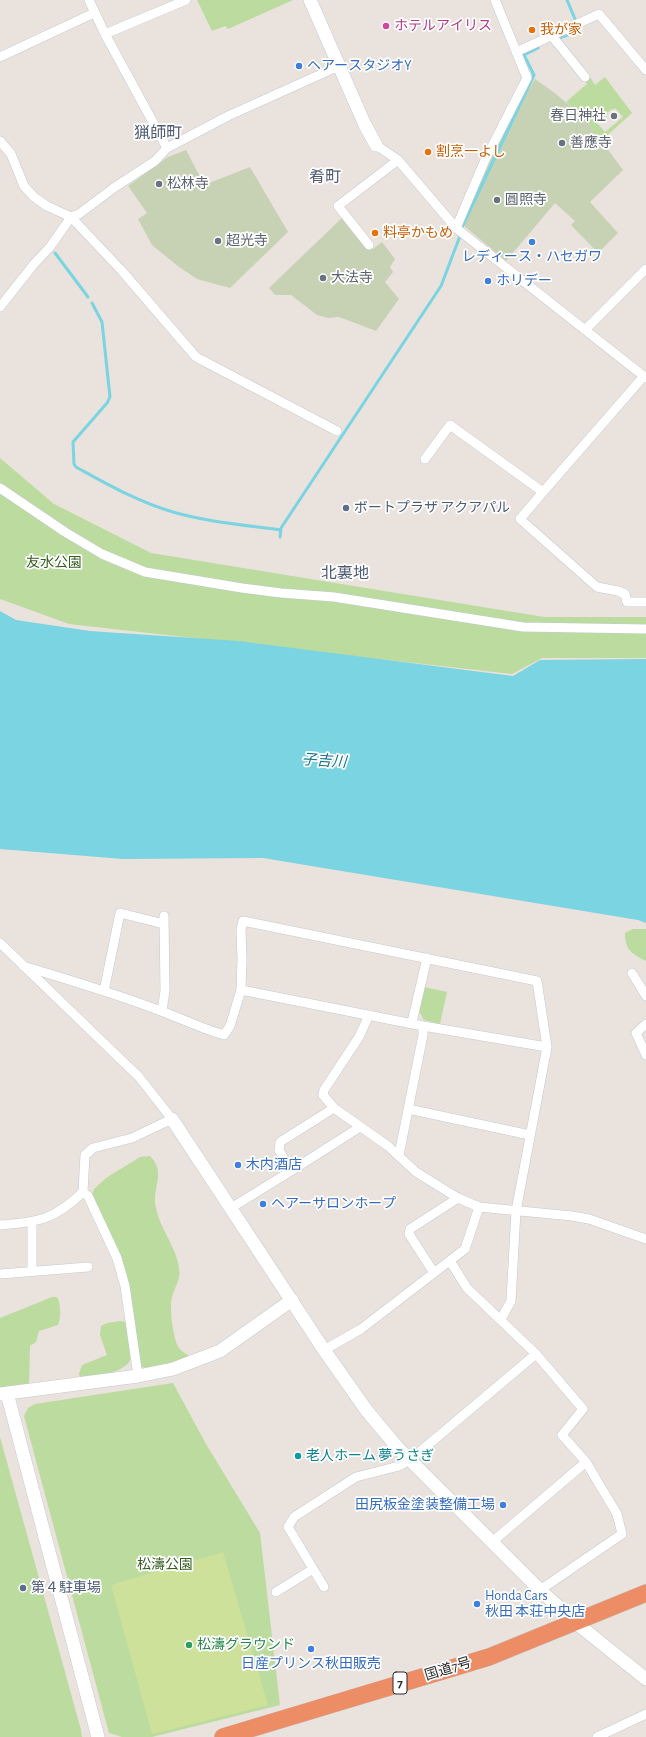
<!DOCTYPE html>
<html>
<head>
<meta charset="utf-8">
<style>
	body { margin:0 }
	canvas { display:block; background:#eae2dc }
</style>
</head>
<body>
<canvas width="646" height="1737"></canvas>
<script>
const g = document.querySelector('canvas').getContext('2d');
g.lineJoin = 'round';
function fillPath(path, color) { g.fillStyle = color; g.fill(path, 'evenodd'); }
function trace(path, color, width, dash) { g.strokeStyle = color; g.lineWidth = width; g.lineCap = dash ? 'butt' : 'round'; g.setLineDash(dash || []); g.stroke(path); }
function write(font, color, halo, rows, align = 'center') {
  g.font = font + ' "Alegreya Sans","Noto Sans JP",sans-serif'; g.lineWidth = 3.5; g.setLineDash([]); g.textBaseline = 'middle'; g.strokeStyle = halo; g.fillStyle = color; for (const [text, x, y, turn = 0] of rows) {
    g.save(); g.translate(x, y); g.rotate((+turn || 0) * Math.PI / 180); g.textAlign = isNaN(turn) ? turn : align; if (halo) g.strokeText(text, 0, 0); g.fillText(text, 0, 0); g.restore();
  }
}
fillPath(new Path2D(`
	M 197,0 L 293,0 L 228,29 L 225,26 L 212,31 Z
	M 590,77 L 595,85 L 605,77 L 632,113 L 601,141 L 583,116 L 566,102 L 587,84 L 585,81 ZM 615,108 L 623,117 L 605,132 L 597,123 L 608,114 L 607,113 L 612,109 L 613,110 Z
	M 0,458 L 54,504 L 151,553 L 544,617 L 646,617 L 646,658 L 542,658 L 512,674 L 69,624 L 0,599 Z
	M 633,929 L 646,929 L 646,961 C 632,954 625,950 625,933 Z
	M 424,987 L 447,992 L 440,1024 L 424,1020 L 419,1011 Z
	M 150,1156 C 167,1173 151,1188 156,1208 C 160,1229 176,1246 179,1268 C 181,1280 175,1286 172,1297 C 169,1306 173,1340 179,1348 C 181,1351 185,1353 188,1355 L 188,1358 C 175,1362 153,1371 141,1367 L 120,1256 L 92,1195 L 94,1189 L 106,1178 L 140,1157 Z
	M 52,1297 L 57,1297 C 61,1304 61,1319 58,1325 L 39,1331 L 36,1342 L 30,1346 L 29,1384 L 0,1388 L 0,1318 Z
	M 121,1321 L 125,1322 L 127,1324 C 129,1334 131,1343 132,1352 C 132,1375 95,1375 80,1377 L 79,1374 L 82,1365 L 107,1355 L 100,1335 L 101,1326 L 107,1323 Z
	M 173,1383 L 206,1444 L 260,1533 L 280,1705 L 152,1737 L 122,1737 L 109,1733 L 24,1416 L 28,1408 L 35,1404 Z
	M 0,1437 L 81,1730 L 82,1737 L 0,1737 Z`), '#bbdb9f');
fillPath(new Path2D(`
	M 535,79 L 552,91 L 583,116 L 623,170 L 590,202 L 618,233 L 598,253 L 571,225 L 575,221 L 555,203 L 506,261 L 462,224 L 493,152 Z
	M 186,150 L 199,175 L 209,183 L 250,167 L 288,232 L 230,288 L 197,279 L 179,267 L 152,245 L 138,219 L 147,213 L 128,186 L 168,157 Z
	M 343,217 L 373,249 L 382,242 L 395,259 L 390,267 L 393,272 L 385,282 L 399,299 L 376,331 L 339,317 L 328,318 L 317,315 L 291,295 L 275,295 L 269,288 Z`), '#c7d2b5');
fillPath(new Path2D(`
	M 223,1552 L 268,1705 L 152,1734 L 111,1585 Z`), '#cde19b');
fillPath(new Path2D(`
	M 0,611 L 16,620 L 90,631 L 238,641 L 513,676 L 540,660 L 646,659 L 646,923 L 638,920 L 263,858 L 123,859 L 0,849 Z`), '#7ad4e1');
trace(new Path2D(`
	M 567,0 L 575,19
	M 559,38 L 573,33
	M 461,229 L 534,75 L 524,55 L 538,48
	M 55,253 L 88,297
	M 92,303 L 102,322 L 110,397 L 107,403 L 73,442 L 74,464 L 76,467 C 107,484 138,502 173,512 C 207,522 245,525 281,530
	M 280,537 L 281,528 L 441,286 L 460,236`), '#7ad4e1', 3);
const street = new Path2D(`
	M 89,0 L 105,34 L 167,148
	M 105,34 L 186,0
	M 552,36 L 585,77
	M 516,52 L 599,14 L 646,70
	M 0,57 L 94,13
	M 0,141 L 11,154 L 24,186 L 34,197 L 47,206 L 71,217 L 122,271 L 196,357 L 337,431
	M 376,145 L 398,160 L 456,228 L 646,378
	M 456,228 L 485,160 L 527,78 L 495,0
	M 369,245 L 338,206 L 398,160
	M 0,307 L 34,264 L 50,247 L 71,217 L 79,214 L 115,187 L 155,161 L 167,148 L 228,116 L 339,66
	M 585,330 L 646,269
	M 425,459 L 450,425 L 543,492 L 644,376
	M 0,488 L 65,532 L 102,554 L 145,572 L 242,588 L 281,593 L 334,597 L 523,627 L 646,629
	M 543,492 L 520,519 L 597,587 L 618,591 L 625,594 L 627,602 L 646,602
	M 0,943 L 139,1077 L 172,1119 L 132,1138 L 93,1148 L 85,1155 L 83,1192 C 54,1220 39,1222 0,1225
	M 23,966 C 70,980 116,994 161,1011 C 182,1019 203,1029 224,1035 L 230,1026 L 241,990 L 423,1026 L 423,1035 L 399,1155
	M 632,973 L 646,996
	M 241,990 L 242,959 L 241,930 L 243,921 L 537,981 L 547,1047 L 516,1211 L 511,1301 L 501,1319
	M 104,991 L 120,913 L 164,924
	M 162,1011 L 165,991 L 164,916
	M 369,1015 L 359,1037 L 324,1090 L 323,1095 L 334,1108 L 388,1146 L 416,1172 L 458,1198 L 479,1207 L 572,1216 L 589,1219 L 646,1239
	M 412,1022 L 427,958
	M 646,1024 L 636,1033 L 646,1055
	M 423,1026 L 547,1047
	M 408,1109 L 530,1135
	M 291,1171 L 360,1127
	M 83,1192 L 88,1196 L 117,1258 L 125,1286 L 138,1376
	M 231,1208 L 291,1171 L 279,1150 L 280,1142 L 334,1108
	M 32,1222 L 32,1271
	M 450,1261 L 467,1288 L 536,1354 L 583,1409 L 562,1435 L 586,1462 L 617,1514 L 622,1534 L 540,1590
	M 434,1273 L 409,1234 L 410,1229 L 458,1198
	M 0,1274 L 88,1267
	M 324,1350 L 361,1329 L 465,1249 L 479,1207
	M 492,1542 L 586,1462
	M 324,1587 L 288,1527 L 294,1517 L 356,1477 L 399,1466 L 410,1460 L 536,1354
	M 276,1592 L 313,1569
	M 597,1737 L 646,1714`);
const secondary = new Path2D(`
	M 310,0 L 365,125 L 376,145
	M 172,1119 L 324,1350 L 367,1411 L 398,1448 L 540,1590 L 575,1622 L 646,1679
	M 7,1393 L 98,1737
	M 0,1394 L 138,1376 L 173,1369 L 220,1351 L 292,1300`);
const highway = new Path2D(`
	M 223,1737 L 489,1657 L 646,1593`);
trace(street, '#c4c9d1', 10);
trace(secondary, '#c4c9d1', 14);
trace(highway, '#c3c3c3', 18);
trace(street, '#fff', 9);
trace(secondary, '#fff', 13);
trace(highway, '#ec8d65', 17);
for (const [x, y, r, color] of [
	[386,26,4,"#d1479c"],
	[532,30,4,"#e8710a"],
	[299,66,4,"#3f7fe0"],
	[614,116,4,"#6b7280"],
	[562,143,4,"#6b7280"],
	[428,152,4,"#e8710a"],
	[159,184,4,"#6b7280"],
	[497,200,4,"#6b7280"],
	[375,233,4,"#e8710a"],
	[218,241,4,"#6b7280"],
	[532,242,4,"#3f7fe0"],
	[323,278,4,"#6b7280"],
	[488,281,4,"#3f7fe0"],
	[346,508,4,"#5c6f8a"],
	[238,1165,4,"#3f7fe0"],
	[263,1204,4,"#3f7fe0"],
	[298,1456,4,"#0f9aa8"],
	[503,1505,4,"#3f7fe0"],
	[23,1588,4,"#5c6f8a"],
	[477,1604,4,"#3f7fe0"],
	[189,1645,4,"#2e9e5b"],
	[311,1649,4,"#3f7fe0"]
]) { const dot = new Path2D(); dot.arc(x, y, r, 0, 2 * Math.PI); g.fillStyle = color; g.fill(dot); trace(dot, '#fff', 1.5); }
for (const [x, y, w] of [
	[400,1683,14]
]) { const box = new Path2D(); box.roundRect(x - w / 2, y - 11, w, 22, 3); g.fillStyle = '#fff'; g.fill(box); trace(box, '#292929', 1); }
write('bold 13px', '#292929', null, [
	["7",400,1683]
]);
write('14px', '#b23c85', '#fff', [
	["ホテルアイリス",394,26]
], 'left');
write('14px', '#c56008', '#fff', [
	["我が家",540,30],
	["割烹一よし",436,152],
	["料亭かもめ",383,233]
], 'left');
write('14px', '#366cbe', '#fff', [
	["ヘアースタジオY",307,66],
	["レディース・ハセガワ",532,257,"center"],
	["ホリデー",496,281],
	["木内酒店",246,1165],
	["ヘアーサロンホープ",271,1204],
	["田尻板金塗装整備工場",495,1505,"right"],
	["Honda Cars",485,1596],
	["秋田 本荘中央店",485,1612],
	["日産プリンス秋田販売",311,1664,"center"]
], 'left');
write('14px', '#5b616d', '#fff', [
	["春日神社",606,116,"right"],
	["善應寺",570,143],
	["松林寺",167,184],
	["圓照寺",505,200],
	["超光寺",226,241],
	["大法寺",331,278]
], 'left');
write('14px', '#4e5e75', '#fff', [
	["ボートプラザ アクアパル",354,508],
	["第４駐車場",31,1588]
], 'left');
write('14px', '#365e21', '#fff', [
	["友水公園",54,563],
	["松濤公園",165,1565]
]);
write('14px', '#0d838f', '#fff', [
	["老人ホーム 夢うさぎ",306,1456]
], 'left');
write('14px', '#27864d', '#fff', [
	["松濤グラウンド",197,1645]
], 'left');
write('14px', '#292929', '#fff', [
	["国道7号",448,1669,-17]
]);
write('italic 15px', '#1c748b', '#fff', [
	["子吉川",324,761,4]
]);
write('16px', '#4f5b75', '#fff', [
	["猟師町",158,133],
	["肴町",325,177],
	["北裏地",345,573]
]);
</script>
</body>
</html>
